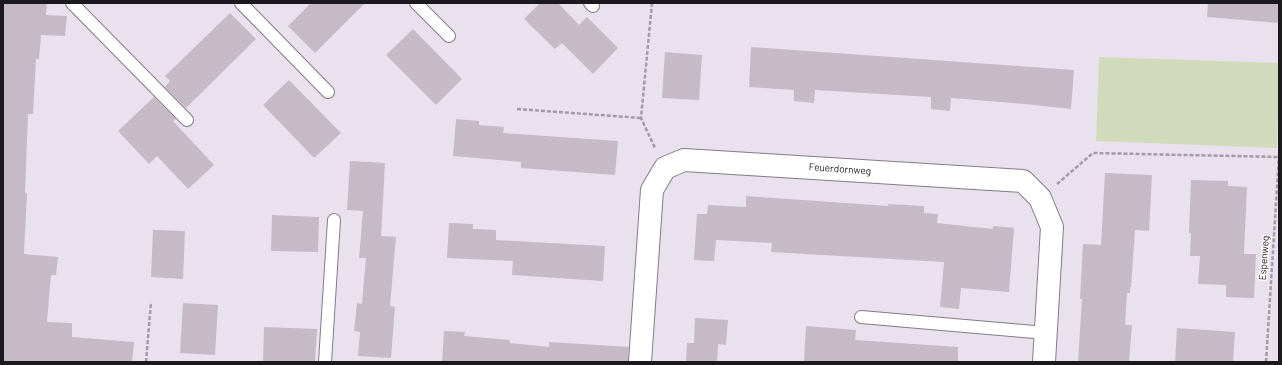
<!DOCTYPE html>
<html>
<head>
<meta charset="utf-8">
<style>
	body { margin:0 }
	#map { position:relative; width:1282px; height:365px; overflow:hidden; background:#eae1ee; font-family:Barlow,sans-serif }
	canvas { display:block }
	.frame { position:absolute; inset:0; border:4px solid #1c191e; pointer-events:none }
</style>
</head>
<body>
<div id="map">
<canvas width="1282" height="365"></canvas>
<div class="frame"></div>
</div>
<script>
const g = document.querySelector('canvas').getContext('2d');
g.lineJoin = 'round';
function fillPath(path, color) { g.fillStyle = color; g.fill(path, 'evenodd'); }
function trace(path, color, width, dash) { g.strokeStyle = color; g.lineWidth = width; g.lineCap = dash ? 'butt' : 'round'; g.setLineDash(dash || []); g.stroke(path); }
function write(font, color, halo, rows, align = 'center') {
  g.font = font + ' Barlow,sans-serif'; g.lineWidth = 3; g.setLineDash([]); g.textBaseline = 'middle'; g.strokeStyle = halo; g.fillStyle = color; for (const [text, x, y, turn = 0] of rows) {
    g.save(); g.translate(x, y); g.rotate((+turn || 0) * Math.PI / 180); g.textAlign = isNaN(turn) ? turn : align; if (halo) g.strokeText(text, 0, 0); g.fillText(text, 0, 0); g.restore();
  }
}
fillPath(new Path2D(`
	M 1099,57 L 1279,63 L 1277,148 L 1096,141 Z`), '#d1dbbb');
fillPath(new Path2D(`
	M 3,3 L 47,3 L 46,15 L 67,16 L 65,36 L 41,35 L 39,59 L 36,59 L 33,114 L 28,114 L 25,193 L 27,193 L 24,254 L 58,257 L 56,275 L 51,275 L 47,322 L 72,323 L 72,337 L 134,342 L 132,362 L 3,362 Z
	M 311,3 L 365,3 L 315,53 L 288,26 Z
	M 540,3 L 558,3 L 579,25 L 587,17 L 618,48 L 593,74 L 562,43 L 555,49 L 524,19 Z
	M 1208,3 L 1279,3 L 1279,23 L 1207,17 Z
	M 230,13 L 256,39 L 186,108 L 165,87 L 170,81 L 165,76 Z
	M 413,29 L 462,79 L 436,105 L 386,55 Z
	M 751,47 L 1074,70 L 1071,109 L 1025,104 L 951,98 L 950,111 L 931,109 L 931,97 L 815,90 L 814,103 L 794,101 L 794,90 L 749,87 Z
	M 665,52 L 702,55 L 699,100 L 662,98 Z
	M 289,80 L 341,133 L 314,158 L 263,105 Z
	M 154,97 L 176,119 L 173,121 L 214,165 L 188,189 L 157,156 L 149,164 L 118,131 Z
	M 456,119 L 479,121 L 479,125 L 504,127 L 503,133 L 618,141 L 615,175 L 521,168 L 521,162 L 453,156 Z
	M 350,161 L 385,163 L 381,236 L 396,237 L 390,306 L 395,307 L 391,358 L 358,356 L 360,332 L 354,331 L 357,303 L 362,304 L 366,258 L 359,258 L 363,211 L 347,210 Z
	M 1105,173 L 1152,175 L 1149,231 L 1135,230 L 1131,287 L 1130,287 L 1130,293 L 1127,293 L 1125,325 L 1132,325 L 1129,362 L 1078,362 L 1082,299 L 1080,299 L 1083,244 L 1101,245 Z
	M 1191,180 L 1228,181 L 1228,186 L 1247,187 L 1244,254 L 1256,254 L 1254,298 L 1226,297 L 1226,285 L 1198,284 L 1200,256 L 1190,256 L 1191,233 L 1189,233 Z
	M 746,196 L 888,206 L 888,204 L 924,206 L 924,213 L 938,214 L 937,223 L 993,229 L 993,226 L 1014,228 L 1009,292 L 961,288 L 959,309 L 940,307 L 944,262 L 771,252 L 772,243 L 716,240 L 714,261 L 694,260 L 697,214 L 707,214 L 708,205 L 746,207 Z
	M 272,215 L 319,217 L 318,252 L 271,251 Z
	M 449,223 L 473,224 L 473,229 L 496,230 L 496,240 L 605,246 L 603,281 L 512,275 L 513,261 L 447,258 Z
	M 153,230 L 185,231 L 183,279 L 151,277 Z
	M 183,303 L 218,305 L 215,355 L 180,353 Z
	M 695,318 L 728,320 L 726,345 L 718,344 L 717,362 L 686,362 L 687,343 L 694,343 Z
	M 806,326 L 856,330 L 855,340 L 958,347 L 958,362 L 804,362 Z
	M 264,327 L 317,329 L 315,362 L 263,362 Z
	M 1177,328 L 1235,332 L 1233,362 L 1175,362 Z
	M 444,331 L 465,332 L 464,336 L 510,340 L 510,343 L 549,347 L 549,342 L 629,347 L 628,362 L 442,362 Z`), '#c6bac6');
const lane = new Path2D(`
	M 72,3 L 187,120
	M 241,3 L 328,92
	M 416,3 L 449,36
	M 590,3 L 593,6
	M 861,317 L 1046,333
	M 325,362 L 334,220`);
const street = new Path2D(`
	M 640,362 L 652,190 L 665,168 L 684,160 L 1023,181 L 1040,198 L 1052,227 L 1044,362`);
trace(lane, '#847b87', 14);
trace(street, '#847b87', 24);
trace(new Path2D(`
	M 652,3 L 641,118 L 655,148
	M 517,109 L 641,118
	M 1057,184 L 1093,153 L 1279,157
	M 146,362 L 151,302
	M 1266,362 L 1279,156`), '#a29ba6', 2.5, [4, 2]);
trace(lane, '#fff', 12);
trace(street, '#fff', 22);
write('10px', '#1c191e', '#fff', [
	["Feuerdornweg",840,169,4],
	["Espenweg",1264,258,-86]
]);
</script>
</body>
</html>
